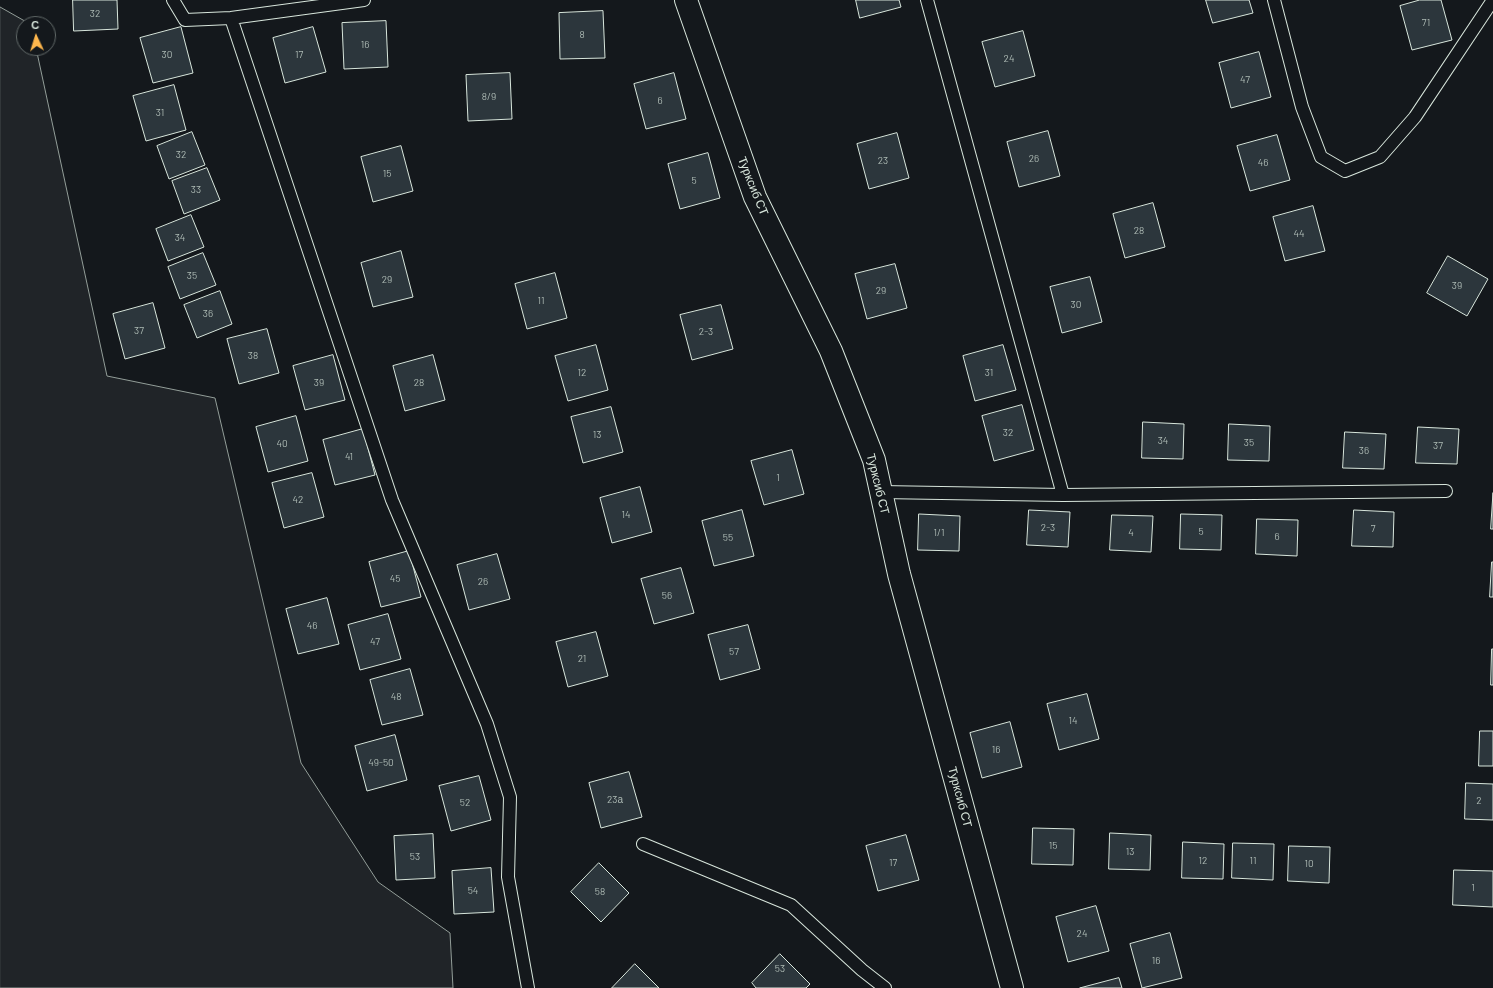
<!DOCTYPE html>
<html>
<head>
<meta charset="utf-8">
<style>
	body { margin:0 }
	#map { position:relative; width:1493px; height:988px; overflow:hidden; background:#14181c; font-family:Barlow,sans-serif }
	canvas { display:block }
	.north { position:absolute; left:16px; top:16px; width:40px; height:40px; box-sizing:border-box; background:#14181c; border:1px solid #626a69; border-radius:50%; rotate:356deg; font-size:11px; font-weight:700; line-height:16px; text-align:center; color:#d8e6dc }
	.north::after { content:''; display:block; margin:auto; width:14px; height:18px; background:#ffb74d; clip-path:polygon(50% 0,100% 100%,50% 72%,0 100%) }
</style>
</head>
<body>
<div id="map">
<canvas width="1493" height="988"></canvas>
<div class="north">С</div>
</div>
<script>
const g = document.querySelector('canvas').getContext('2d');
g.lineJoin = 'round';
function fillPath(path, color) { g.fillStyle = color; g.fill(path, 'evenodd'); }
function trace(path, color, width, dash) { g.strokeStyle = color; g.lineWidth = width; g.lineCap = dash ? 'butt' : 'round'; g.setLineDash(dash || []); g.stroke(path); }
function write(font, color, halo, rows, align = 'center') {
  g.font = font + ' Barlow,sans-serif'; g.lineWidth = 3; g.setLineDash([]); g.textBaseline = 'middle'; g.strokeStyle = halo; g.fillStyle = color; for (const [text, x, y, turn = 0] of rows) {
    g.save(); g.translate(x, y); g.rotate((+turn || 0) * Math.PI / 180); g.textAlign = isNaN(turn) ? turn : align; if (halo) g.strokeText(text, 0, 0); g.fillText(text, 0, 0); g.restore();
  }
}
const green = new Path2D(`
	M 0,7 L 30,24 L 24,24 L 24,48 L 36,48 L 107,376 L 215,398 L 301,763 L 378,882 L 450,933 L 453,988 L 0,988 Z`);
fillPath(green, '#202428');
trace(green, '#939e99', 1);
const building = new Path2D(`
	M 73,0 L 117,0 L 118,29 L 74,31 Z
	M 856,0 L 899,0 L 901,7 L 860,18 Z
	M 1206,0 L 1249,0 L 1253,13 L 1213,23 Z
	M 1420,0 L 1441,0 L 1452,40 L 1412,50 L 1400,6 Z
	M 603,11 L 605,58 L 560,59 L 559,13 Z
	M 386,21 L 388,67 L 344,69 L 342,23 Z
	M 181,27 L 193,73 L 153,83 L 140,38 Z
	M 313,27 L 326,72 L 285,83 L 273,38 Z
	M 1023,31 L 1035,76 L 995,87 L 982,42 Z
	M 1259,52 L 1271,97 L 1231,108 L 1219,63 Z
	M 510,73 L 512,119 L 468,121 L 466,75 Z
	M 674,73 L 686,119 L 646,129 L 634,84 Z
	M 174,85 L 186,130 L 146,141 L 133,96 Z
	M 1048,131 L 1060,176 L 1019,187 L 1007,142 Z
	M 192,132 L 205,165 L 169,179 L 157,146 Z
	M 897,133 L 909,178 L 869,189 L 857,144 Z
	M 1277,135 L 1290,180 L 1250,191 L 1237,146 Z
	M 401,146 L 413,191 L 373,202 L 361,157 Z
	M 708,153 L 720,198 L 680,209 L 668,164 Z
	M 207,168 L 220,200 L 184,214 L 172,181 Z
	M 1153,203 L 1165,247 L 1125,258 L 1113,214 Z
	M 1313,206 L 1325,251 L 1285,261 L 1273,217 Z
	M 191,215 L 204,247 L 168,261 L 156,229 Z
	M 401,251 L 413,297 L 373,307 L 361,263 Z
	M 203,253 L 216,285 L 180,299 L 168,267 Z
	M 1448,256 L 1488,279 L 1467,316 L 1427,293 Z
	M 895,264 L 907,308 L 867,319 L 855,274 Z
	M 555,273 L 567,318 L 527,329 L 515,284 Z
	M 1090,277 L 1102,322 L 1062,333 L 1050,287 Z
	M 220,291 L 232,324 L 197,338 L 184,305 Z
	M 153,303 L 165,348 L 125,359 L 113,314 Z
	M 721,305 L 733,349 L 692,360 L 680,315 Z
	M 267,329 L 279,373 L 239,384 L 227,339 Z
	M 596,345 L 608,390 L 568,401 L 555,356 Z
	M 1003,345 L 1016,390 L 975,401 L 963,356 Z
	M 333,355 L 345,400 L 305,410 L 293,366 Z
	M 433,355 L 445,400 L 405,411 L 393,366 Z
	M 1022,405 L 1034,450 L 994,461 L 982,416 Z
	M 611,407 L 623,452 L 583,463 L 571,417 Z
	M 296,416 L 308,461 L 268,472 L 256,427 Z
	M 1143,422 L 1184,424 L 1183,459 L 1142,458 Z
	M 1229,424 L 1270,426 L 1269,461 L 1228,460 Z
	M 1418,427 L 1459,429 L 1457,464 L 1416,463 Z
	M 363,429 L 375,475 L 335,485 L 323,440 Z
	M 1345,432 L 1386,434 L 1384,469 L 1343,468 Z
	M 792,450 L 804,494 L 764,505 L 751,461 Z
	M 312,473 L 324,517 L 284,528 L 272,483 Z
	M 640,487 L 652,532 L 612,543 L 600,498 Z
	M 1493,493 L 1493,529 L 1491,529 Z
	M 742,510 L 754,556 L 714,566 L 702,521 Z
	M 1029,510 L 1070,512 L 1068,547 L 1027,545 Z
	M 1354,510 L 1394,512 L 1393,547 L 1352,546 Z
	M 919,514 L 960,516 L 959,551 L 918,550 Z
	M 1181,514 L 1222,515 L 1221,550 L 1180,549 Z
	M 1112,515 L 1153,516 L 1151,552 L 1110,550 Z
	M 1257,519 L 1298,520 L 1297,556 L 1256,554 Z
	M 409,551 L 421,597 L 381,607 L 369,562 Z
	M 497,554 L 510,599 L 469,610 L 457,565 Z
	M 1492,562 L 1493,562 L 1493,597 L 1490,597 Z
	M 681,568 L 694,613 L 654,624 L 641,579 Z
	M 327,598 L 339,644 L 298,654 L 286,609 Z
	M 388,614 L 401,659 L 360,670 L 348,625 Z
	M 748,625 L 760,669 L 720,680 L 708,635 Z
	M 596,632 L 608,676 L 568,687 L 556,642 Z
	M 1492,649 L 1493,649 L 1493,685 L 1491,685 Z
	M 410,669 L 423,715 L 382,725 L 370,680 Z
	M 1087,694 L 1099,739 L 1059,750 L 1047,704 Z
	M 1010,722 L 1022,767 L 982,778 L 970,733 Z
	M 1480,731 L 1493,731 L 1493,766 L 1479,766 Z
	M 395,735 L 407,780 L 367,791 L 355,746 Z
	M 629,772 L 642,817 L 601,828 L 589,783 Z
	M 479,776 L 491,820 L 451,831 L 439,786 Z
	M 1466,783 L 1493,784 L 1493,820 L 1465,819 Z
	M 1033,828 L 1074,829 L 1073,865 L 1032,864 Z
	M 1110,833 L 1151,835 L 1150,870 L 1109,869 Z
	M 433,834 L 435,878 L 396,880 L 394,836 Z
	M 906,835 L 919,880 L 878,891 L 866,846 Z
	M 1183,842 L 1224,844 L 1223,879 L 1182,878 Z
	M 1233,843 L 1274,844 L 1273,880 L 1232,878 Z
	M 1289,846 L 1330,847 L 1329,883 L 1288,881 Z
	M 599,863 L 629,893 L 601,922 L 571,892 Z
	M 491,868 L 494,912 L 454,914 L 452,871 Z
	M 1454,870 L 1493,871 L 1493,907 L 1453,905 Z
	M 1096,906 L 1109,951 L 1068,962 L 1056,917 Z
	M 1170,933 L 1182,978 L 1142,988 L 1130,944 Z
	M 780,954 L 810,984 L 806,988 L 756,988 L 752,983 Z
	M 635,964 L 659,988 L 612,988 Z
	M 1119,978 L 1122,988 L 1080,988 Z`);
fillPath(building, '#2c363c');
trace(building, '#d8e6dc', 1);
const lane = new Path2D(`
	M 173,0 L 185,20 L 231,18 L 364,0
	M 927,0 L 1063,495
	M 1274,0 L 1302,107 L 1321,157 L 1345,171 L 1380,157 L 1415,117 L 1493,0
	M 231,18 L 392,500 L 487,724 L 510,797 L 508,877 L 528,988
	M 881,492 L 1063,495 L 1446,491
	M 643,844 L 791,905 L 862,970 L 885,988`);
const street = new Path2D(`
	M 686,0 L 755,197 L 831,351 L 874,460 L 899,574 L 1012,988`);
trace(lane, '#d8e6dc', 14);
trace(street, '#d8e6dc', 24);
trace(lane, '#14181c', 12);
trace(street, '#14181c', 22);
write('10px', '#adbab4', null, [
	["32",95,14],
	["71",1426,23],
	["8",582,35],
	["16",365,45],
	["30",167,55],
	["17",299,55],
	["24",1009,59],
	["47",1245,80],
	["8/9",489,97],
	["6",660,101],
	["31",160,113],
	["32",181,155],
	["26",1034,159],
	["23",883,161],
	["46",1263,163],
	["15",387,174],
	["5",694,181],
	["33",196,190],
	["28",1139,231],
	["44",1299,234],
	["34",180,238],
	["35",192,276],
	["29",387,280],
	["39",1457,286],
	["29",881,291],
	["11",541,301],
	["30",1076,305],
	["36",208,314],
	["37",139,331],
	["2-3",706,332],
	["38",253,356],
	["12",582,373],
	["31",989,373],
	["39",319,383],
	["28",419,383],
	["32",1008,433],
	["13",597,435],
	["34",1163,441],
	["35",1249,443],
	["40",282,444],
	["37",1438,446],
	["36",1364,451],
	["41",349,457],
	["1",778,478],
	["42",298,500],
	["14",626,515],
	["2-3",1048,528],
	["7",1373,529],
	["5",1201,532],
	["1/1",939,533],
	["4",1131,533],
	["6",1277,537],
	["55",728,538],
	["45",395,579],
	["26",483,582],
	["56",667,596],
	["46",312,626],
	["47",375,642],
	["57",734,652],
	["21",582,659],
	["48",396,697],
	["14",1073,721],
	["16",996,750],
	["49-50",381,763],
	["23а",615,800],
	["2",1479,801],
	["52",465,803],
	["15",1053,846],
	["13",1130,852],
	["53",415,857],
	["12",1203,861],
	["11",1253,861],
	["17",893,863],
	["10",1309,864],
	["1",1473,888],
	["54",473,891],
	["58",600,892],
	["24",1082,934],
	["16",1156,961],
	["53",780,969]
]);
write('12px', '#d8e6dc', '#14181c', [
	["Турксиб СТ",753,186,68],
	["Турксиб СТ",878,484,76],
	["Турксиб СТ",960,797,75]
]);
</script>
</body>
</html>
